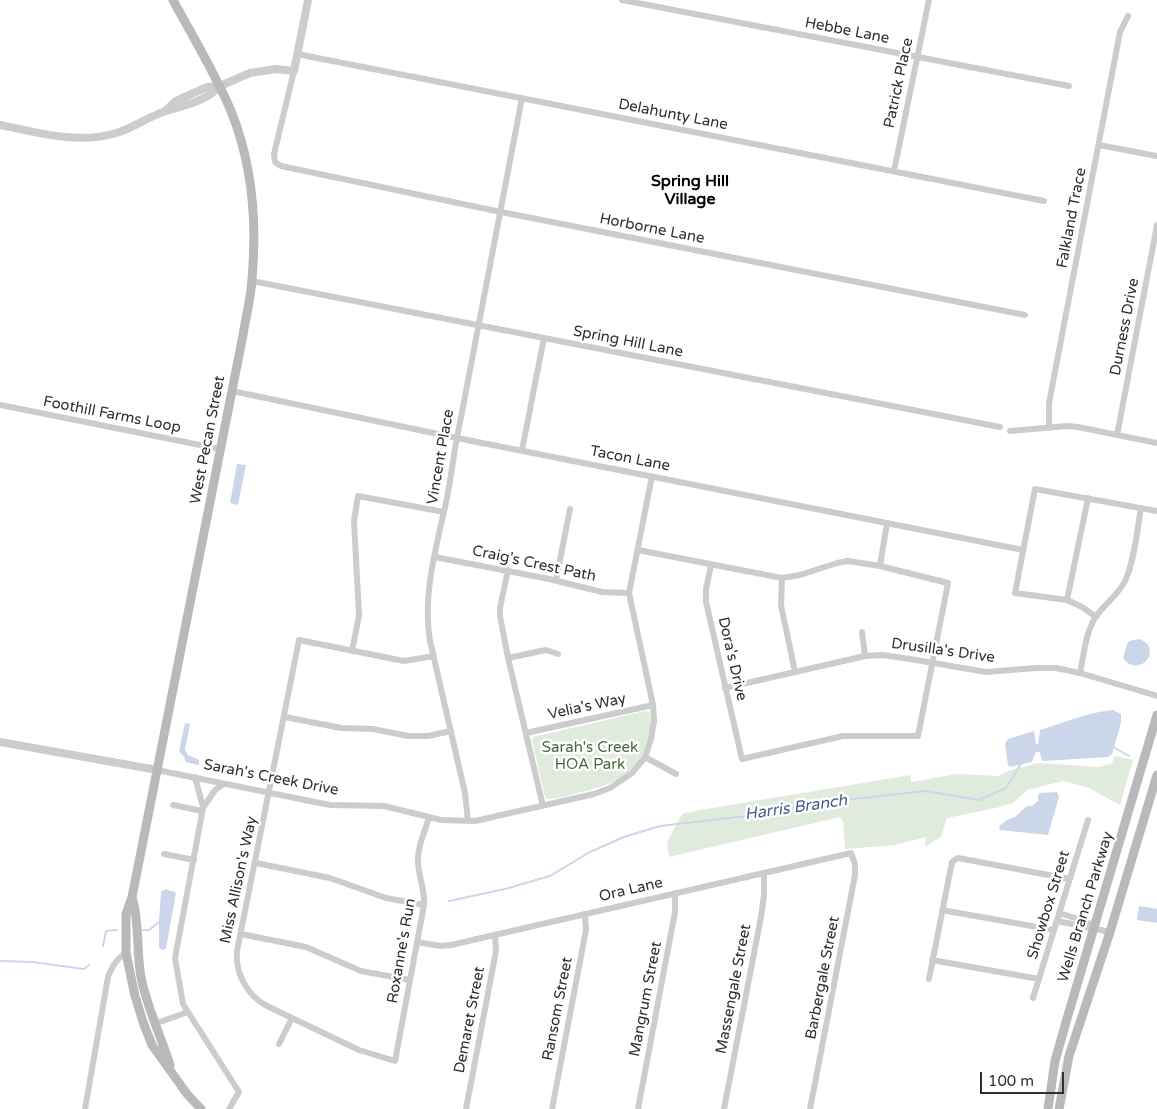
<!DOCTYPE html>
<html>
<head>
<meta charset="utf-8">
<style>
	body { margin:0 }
	#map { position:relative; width:1157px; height:1109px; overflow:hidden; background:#fff; font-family:"Varela Round",sans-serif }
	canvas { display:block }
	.scale { position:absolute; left:980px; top:1072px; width:84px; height:22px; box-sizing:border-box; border:2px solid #2f2f2f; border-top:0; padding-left:6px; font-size:15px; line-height:18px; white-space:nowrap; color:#2f2f2f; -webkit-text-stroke:4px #fff; paint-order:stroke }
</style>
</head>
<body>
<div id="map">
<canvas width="1157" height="1109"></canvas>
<div class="scale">100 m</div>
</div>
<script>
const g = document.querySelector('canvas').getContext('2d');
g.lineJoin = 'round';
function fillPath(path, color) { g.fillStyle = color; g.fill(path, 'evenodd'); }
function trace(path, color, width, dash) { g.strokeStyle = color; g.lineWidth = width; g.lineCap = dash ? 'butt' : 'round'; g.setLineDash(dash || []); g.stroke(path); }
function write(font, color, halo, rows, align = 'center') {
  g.font = font + ' "Varela Round",sans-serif'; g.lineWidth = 5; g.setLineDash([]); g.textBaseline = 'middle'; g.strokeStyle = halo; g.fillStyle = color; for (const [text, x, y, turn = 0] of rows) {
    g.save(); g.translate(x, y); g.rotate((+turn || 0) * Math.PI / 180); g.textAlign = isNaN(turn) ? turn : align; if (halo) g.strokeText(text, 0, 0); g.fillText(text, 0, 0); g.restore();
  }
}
fillPath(new Path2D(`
	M 645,711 L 649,712 C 653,719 650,730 648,738 C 639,775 611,786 577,793 C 567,796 557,799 547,799 L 545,797 L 532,741 L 533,737 Z
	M 1115,756 L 1133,760 L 1120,805 L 1089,788 L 1063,781 L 1027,790 L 1013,803 L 996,808 L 947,818 L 941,837 L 925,847 L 926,837 L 895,845 L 845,849 L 843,822 L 840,817 L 669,857 L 667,842 L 682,814 L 700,810 L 911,775 L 911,782 L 957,774 L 998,776 L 1008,771 L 1038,763 L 1100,767 L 1112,763 Z`), '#e1ebdd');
fillPath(new Path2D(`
	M 237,464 L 246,465 L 238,505 L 230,503 Z
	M 1140,639 C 1143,641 1148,643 1149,647 C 1154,663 1133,673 1123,658 L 1128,642 L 1133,640 Z
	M 1113,710 L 1121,714 L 1121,723 L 1112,754 L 1108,757 L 1043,761 L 1041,758 L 1040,752 L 1036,752 L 1032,762 L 1010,767 L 1008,765 L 1005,744 L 1008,739 L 1034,731 L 1036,744 L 1038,744 L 1040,730 C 1064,723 1088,712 1113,710 Z
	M 185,723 L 190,724 L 185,750 L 188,755 L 199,760 L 199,765 L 186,762 L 184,757 L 179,751 Z
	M 1057,792 L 1059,797 L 1048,835 L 1000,830 L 999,826 L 1007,820 L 1015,817 L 1027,806 L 1032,806 L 1038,801 L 1038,795 L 1040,793 Z
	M 165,889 L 175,892 L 176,893 L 166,948 L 163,950 L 159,948 L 159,920 L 161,892 Z
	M 1139,906 L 1157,909 L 1157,923 L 1137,920 Z`), '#cbd6ea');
trace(new Path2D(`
	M 1113,747 L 1129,756
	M 449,901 L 505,889 L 550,876 L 590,852 L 624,837 L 660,826 L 764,814 L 835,801 L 925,791 L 979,800 L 1006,788 L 1022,762
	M 143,930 L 149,930 L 159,922
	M 103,946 L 106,931 L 117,930
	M 0,961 L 32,962 L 84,969 L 89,965`), '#cbd6ea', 2);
trace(new Path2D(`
	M 622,0 L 1069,86
	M 297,54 L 1044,201
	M 294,71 L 274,154 L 275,162 L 281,166 L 501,212 L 1025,315
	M 1099,145 L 1157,156
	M 894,171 L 929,0
	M 252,281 L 1000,427
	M 232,391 L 457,438 L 1023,550
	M 0,405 L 220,449
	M 1049,428 L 1049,403 L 1120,32 L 1128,16
	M 1010,431 L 1067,426 L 1078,427 L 1157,443
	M 1117,435 L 1157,225
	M 522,450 L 544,338
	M 638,550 L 782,578 L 800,575 L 837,563 L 848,561 L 880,566 L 948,583 L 918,736 L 843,736 L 742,759 L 706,602 L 706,589 L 711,565
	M 435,557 L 549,579 L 602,592 L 629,593
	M 880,566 L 887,523
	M 508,570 L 500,608 L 500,616 L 508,658 L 543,806
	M 782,578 L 781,605 L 795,672
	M 556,580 L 570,509
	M 1067,600 L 1088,498
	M 1096,617 L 1082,607 L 1067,600 L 1015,593 L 1035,489 L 1157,511
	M 862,632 L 865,656
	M 352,651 L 359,616 L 354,521 L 358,496 L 444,512
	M 508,658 L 546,650 L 558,654
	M 1080,673 C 1084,655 1085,634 1095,618 C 1104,604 1120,594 1126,579 C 1135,557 1137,531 1141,508
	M 725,688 L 865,656 L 883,655 L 910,659 L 986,672 L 1036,668 L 1056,668 L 1080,673 L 1157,696
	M 285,717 L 341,728 L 373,729 L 408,736 L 428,736 L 451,731
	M 526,733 L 653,705
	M 645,757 L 676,774
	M 157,770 L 315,802 L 330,805 L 384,806 L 441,820 L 475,821 L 594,794 L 610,788 L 632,773 L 645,757 L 651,739 L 654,721 L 653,705 L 629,593 L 652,476
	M 195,777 L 203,807
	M 173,805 L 202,811
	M 429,817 C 425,832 417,847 418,863 C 419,878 425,890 424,905 L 395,1061 L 359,1050 L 267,1006 C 248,996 235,974 237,951 L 299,640 L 404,661 L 434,656
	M 468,821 L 465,793 L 430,641 C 422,593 437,545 447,498 C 451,478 453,458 457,438 L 522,98
	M 164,854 L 194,860
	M 256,863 L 330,878 L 386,898 L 424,905
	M 942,910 L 1054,930
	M 1059,913 L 1085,921 L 1095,928
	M 1057,921 L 1110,932
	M 241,934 L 306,947 L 361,971 L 410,980
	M 417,942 L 440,946 L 451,945 L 851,853 L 855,864 L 855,875 L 810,1109
	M 932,960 L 1039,979
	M 929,979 L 952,862 L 958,858 L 1070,879
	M 1033,998 L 1088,820
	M 188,1012 L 183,1004 L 175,958 L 203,808 L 215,790 L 224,784
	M 154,1024 L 188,1012 L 239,1092 L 229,1109
	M 279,1044 L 292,1018
	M 85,1109 L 108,977 C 112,967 116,959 126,953
	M 466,1109 L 496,951 L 495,935
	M 552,1109 L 586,930 L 585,914
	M 638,1109 L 675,912 L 675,893
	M 724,1109 L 761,917 L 764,895 L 764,873`), '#ccc', 6);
trace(new Path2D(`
	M 165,111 L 176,101 L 207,87 L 220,86 L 250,73 L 276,69 L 294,71 L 308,0
	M 0,125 C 37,132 75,144 113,134 C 132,129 147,117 166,111 C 185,105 205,102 220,86
	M 0,742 L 157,770`), '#ccc', 8);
trace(new Path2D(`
	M 173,0 C 193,37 215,73 231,111 C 252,163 257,223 252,279 C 251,298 246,316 243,335 L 132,897 L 126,914 L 126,953 L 135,996 L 143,1022 L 152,1045 L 187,1094 L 201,1109
	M 132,897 C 140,923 136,950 141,977 C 147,1008 161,1036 170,1065
	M 1048,1109 L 1055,1061 L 1066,1022 L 1157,715
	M 1059,1109 L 1069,1056 L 1110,932 L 1157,775`), '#b9b9b9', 9);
write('15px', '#2f2f2f', '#fff', [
	["Hebbe Lane",847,31,11],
	["Patrick Place",899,83,-78],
	["Delahunty Lane",673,115,11],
	["Falkland Trace",1072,218,-79],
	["Horborne Lane",652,229,11],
	["Durness Drive",1125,327,-79],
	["Spring Hill Lane",628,342,11],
	["Foothill Farms Loop",112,415,11],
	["West Pecan Street",208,440,-79],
	["Vincent Place",441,457,-80],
	["Tacon Lane",630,459,11],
	["Craig's Crest Path",534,564,12],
	["Drusilla's Drive",943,651,8],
	["Dora's Drive",732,659,77],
	["Velia's Way",587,707,-12],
	["Sarah's Creek Drive",271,778,11],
	["Miss Allison's Way",239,880,-78],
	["Ora Lane",631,890,-13],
	["Showbox Street",1049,905,-73],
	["Wells Branch Parkway",1086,907,-73],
	["Roxanne's Run",402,951,-80],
	["Barbergale Street",823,978,-79],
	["Massengale Street",734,989,-79],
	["Mangrum Street",646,999,-79],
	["Ransom Street",558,1009,-79],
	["Demaret Street",470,1020,-79]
]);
write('15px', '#47683f', '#fff', [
	["Sarah's Creek",590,748],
	["HOA Park",590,765]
]);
write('bold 16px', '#000', '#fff', [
	["Spring Hill",690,182],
	["Village",690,200]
]);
write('italic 16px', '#415c8c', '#fff', [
	["Harris Branch",796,808,-8]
]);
</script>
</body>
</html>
